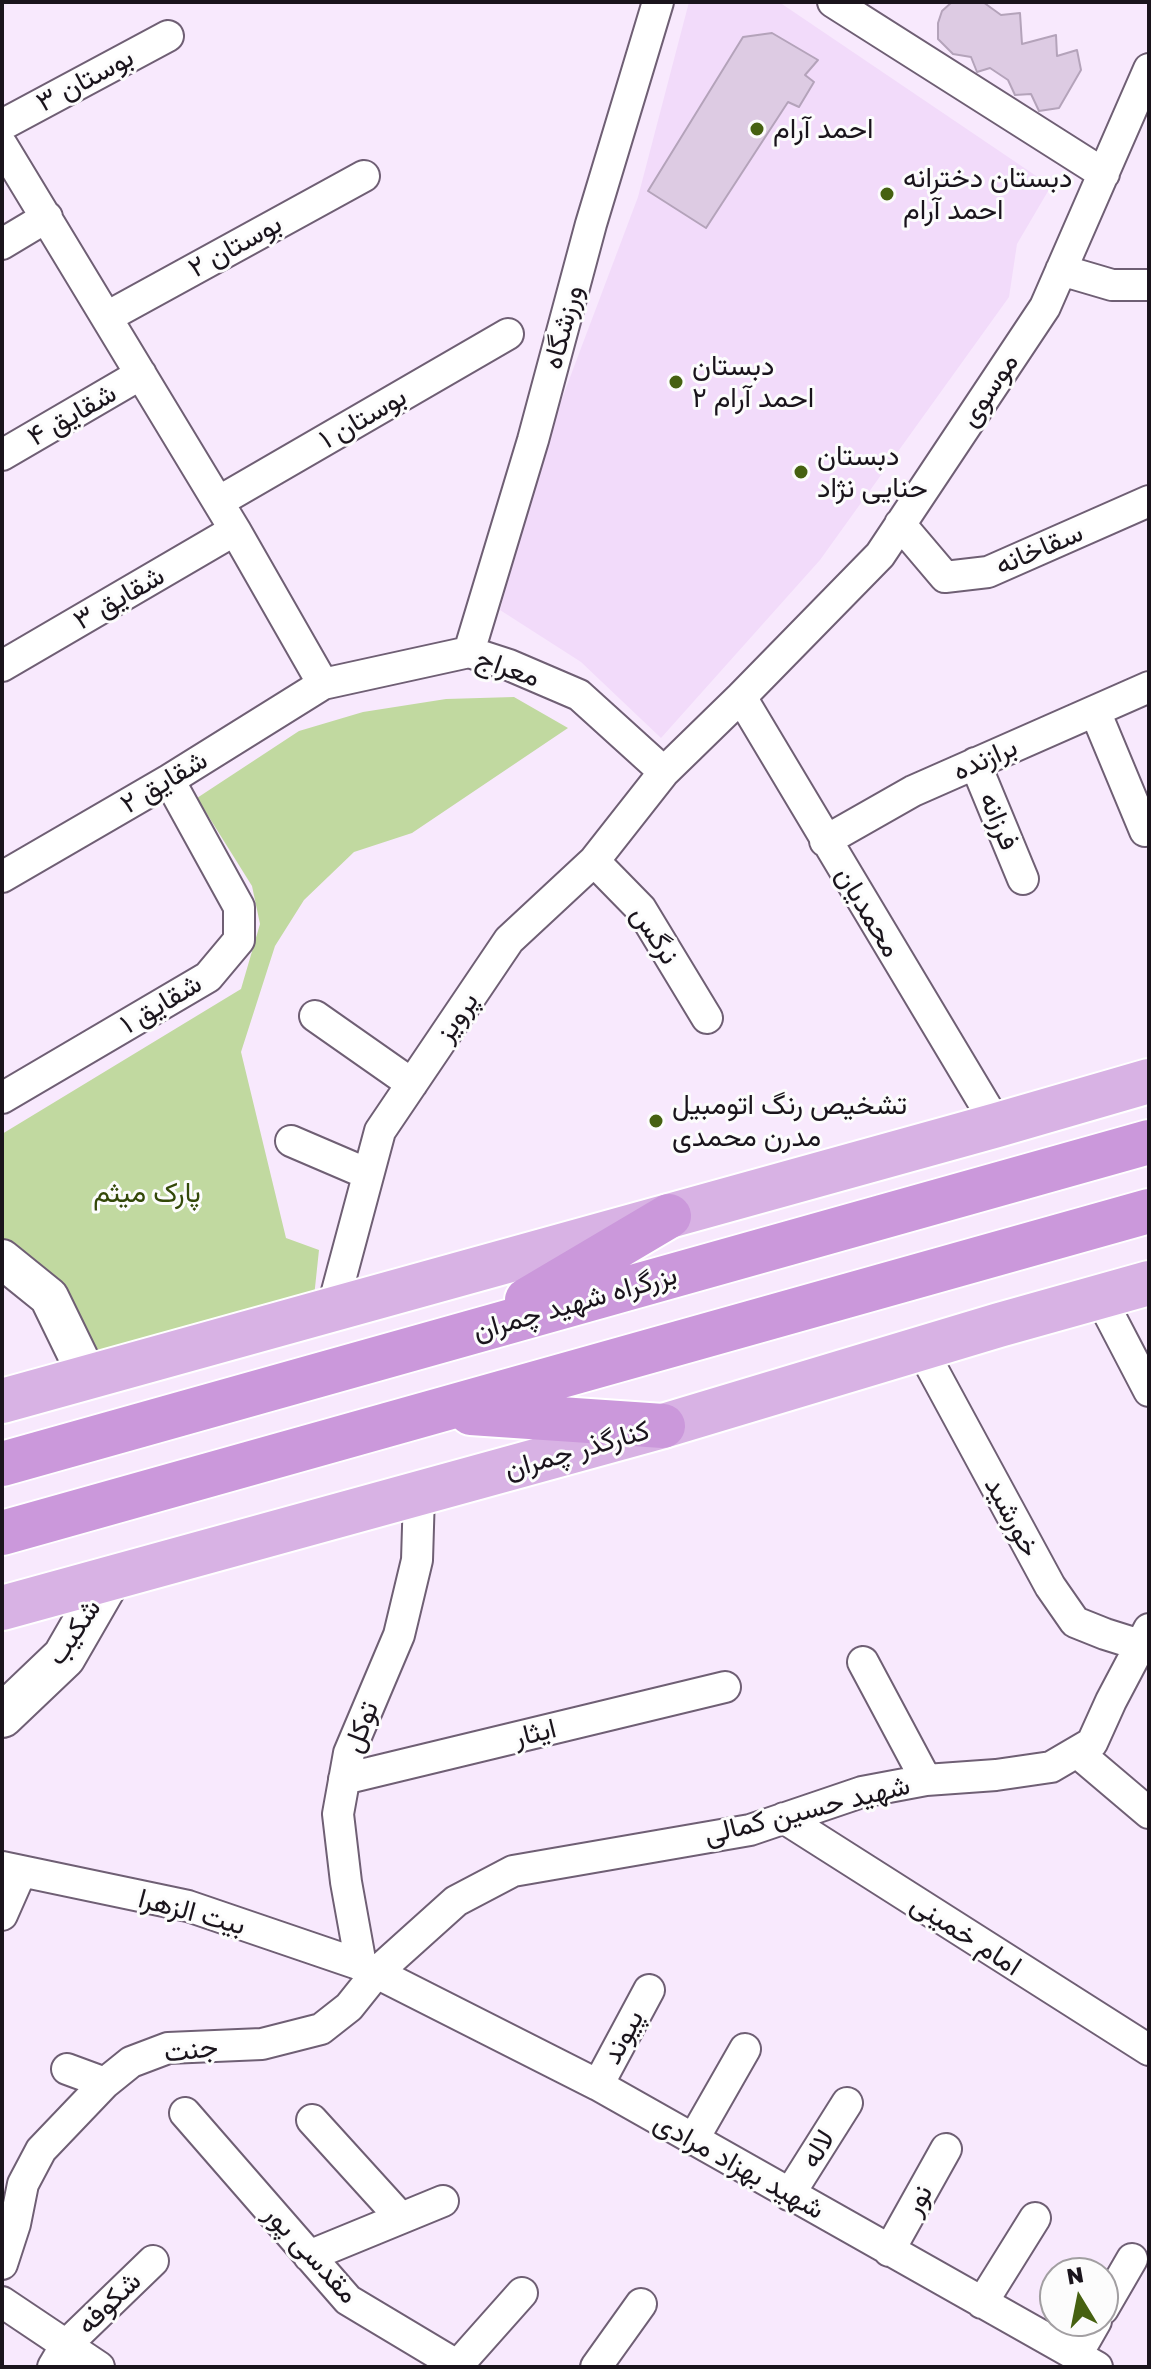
<!DOCTYPE html>
<html>
<head>
<meta charset="utf-8">
<style>
	body { margin:0 }
	#map { position:relative; width:1151px; height:2369px; overflow:hidden; background:#f8e9fd; font-family:"Golos Text",sans-serif }
	canvas { display:block }
	.frame { position:absolute; inset:0; border:4px solid #1a141c; pointer-events:none }
	.north { position:absolute; left:1039px; top:2257px; width:80px; height:80px; box-sizing:border-box; background:#fcfcfc; border:2px solid #a29fa2; border-radius:50%; rotate:350deg; font-size:22px; font-weight:700; line-height:32px; text-align:center; color:#1a141c }
	.north::after { content:''; display:block; margin:auto; width:28px; height:36px; background:#466111; clip-path:polygon(50% 0,100% 100%,50% 72%,0 100%) }
</style>
</head>
<body>
<div id="map">
<canvas width="1151" height="2369"></canvas>
<div class="frame"></div>
<div class="north">N</div>
</div>
<script>
const g = document.querySelector('canvas').getContext('2d');
g.lineJoin = 'round';
function fillPath(path, color) { g.fillStyle = color; g.fill(path, 'evenodd'); }
function trace(path, color, width, dash) { g.strokeStyle = color; g.lineWidth = width; g.lineCap = dash ? 'butt' : 'round'; g.setLineDash(dash || []); g.stroke(path); }
function write(font, color, halo, rows, align = 'center') {
  g.font = font + ' "Golos Text",Vazirmatn,sans-serif'; g.lineWidth = 6; g.setLineDash([]); g.textBaseline = 'middle'; g.strokeStyle = halo; g.fillStyle = color; for (const [text, x, y, turn = 0] of rows) {
    g.save(); g.translate(x, y); g.rotate((+turn || 0) * Math.PI / 180); g.textAlign = isNaN(turn) ? turn : align; if (halo) g.strokeText(text, 0, 0); g.fillText(text, 0, 0); g.restore();
  }
}
fillPath(new Path2D(`
	M 689,2 L 779,2 L 1051,186 L 1017,244 L 1009,297 L 820,560 L 661,738 L 581,662 L 500,610 L 543,449 L 638,197 ZM 818,60 L 805,75 L 798,106 L 788,102 L 706,228 L 648,191 Z`), '#f2dbfa');
fillPath(new Path2D(`
	M 514,697 L 568,728 L 412,833 L 354,852 L 304,900 L 275,946 L 241,1052 L 286,1238 L 319,1250 L 314,1297 L 99,1356 L 2,1244 L 2,1134 L 241,989 L 260,924 L 252,886 L 197,798 L 299,731 L 363,712 L 446,699 Z`), '#c1d9a0');
const building = new Path2D(`
	M 952,2 L 983,2 L 1001,15 L 1020,13 L 1022,44 L 1056,35 L 1057,56 L 1077,50 L 1081,70 L 1059,108 L 1039,111 L 1031,94 L 1015,95 L 1008,80 L 990,68 L 977,72 L 971,57 L 953,54 L 938,39 L 938,23 L 942,11 Z
	M 772,33 L 818,60 L 805,75 L 814,82 L 799,107 L 788,102 L 706,228 L 648,191 L 743,37 Z`);
fillPath(building, '#ddcbe3');
trace(building, '#b4a3ba', 2);
const minor = new Path2D(`
	M 833,2 L 1104,174
	M 2,125 L 168,36
	M 2,145 L 235,530 L 323,684
	M 2,244 L 47,217
	M 1061,270 L 1112,285 L 1149,285
	M 107,317 L 364,176
	M 2,455 L 141,374
	M 218,502 L 508,334
	M 900,524 L 945,577 L 988,572 L 1149,501
	M 469,652 L 533,440 L 591,224 L 658,2
	M 2,666 L 235,530
	M 741,697 L 997,1125
	M 1095,711 L 1145,831
	M 975,763 L 1023,879
	M 825,841 L 913,791 L 1149,687
	M 594,861 L 641,909 L 707,1018
	M 2,877 L 169,780 L 323,684 L 469,652 L 509,665 L 579,695 L 664,772
	M 315,1016 L 412,1084
	M 2,1098 L 208,977 L 239,940 L 239,907 L 169,780
	M 291,1141 L 368,1174
	M 1100,1297 L 1149,1391
	M 332,1310 L 380,1131 L 509,940 L 594,861 L 664,772 L 741,697 L 880,555 L 1045,307 L 1149,69
	M 921,1348 L 1050,1586 L 1075,1622 L 1105,1634 L 1140,1645
	M 863,1662 L 926,1780
	M 1077,1752 L 1149,1813
	M 344,1779 L 725,1687
	M 784,1818 L 1149,2050
	M 2,1867 L 188,1906 L 361,1965 L 598,2085 L 1097,2367
	M 2,1915 L 21,1872
	M 361,1965 L 346,1882 L 338,1814 L 349,1753 L 399,1635 L 417,1560 L 419,1494
	M 67,2069 L 105,2083
	M 598,2085 L 649,1990
	M 185,2113 L 348,2300 L 460,2367
	M 312,2120 L 401,2218
	M 693,2140 L 745,2049
	M 789,2195 L 847,2103
	M 889,2251 L 946,2149
	M 309,2256 L 443,2201
	M 2,2264 L 15,2224 L 23,2184 L 41,2150 L 105,2083 L 131,2062 L 168,2048 L 262,2044 L 321,2029 L 349,2007 L 377,1972 L 456,1901 L 513,1871 L 750,1830 L 862,1792 L 926,1780 L 996,1775 L 1051,1767 L 1092,1743 L 1111,1701 L 1149,1629
	M 2,2302 L 99,2367
	M 982,2303 L 1035,2218
	M 1103,2309 L 1132,2259
	M 1076,2356 L 1096,2321
	M 458,2365 L 522,2293
	M 53,2367 L 66,2345 L 153,2261
	M 596,2367 L 641,2304`);
const tertiary = new Path2D(`
	M 2,1259 L 49,1297 L 88,1377`);
const secondary = new Path2D(`
	M 2,1716 L 64,1657 L 109,1579`);
const primary = new Path2D(`
	M 2,1401 L 997,1125 L 1149,1081
	M 2,1608 L 663,1426 L 999,1325 L 1149,1283`);
const trunk = new Path2D(`
	M 527,1300 L 669,1216
	M 471,1413 L 663,1426
	M 2,1464 L 1149,1142
	M 2,1533 L 1149,1211`);
trace(minor, '#6f5f74', 34);
trace(tertiary, '#6f5f74', 42);
trace(secondary, '#6f5f74', 46);
trace(primary, '#fff', 48);
trace(trunk, '#fff', 48);
trace(minor, '#fff', 30);
trace(tertiary, '#fff', 38);
trace(secondary, '#fff', 42);
trace(primary, '#d8b2e4', 44);
trace(trunk, '#cb98db', 44);
for (const [x, y, r, color] of [
	[757,129,8,"#466111"],
	[887,194,8,"#466111"],
	[676,382,8,"#466111"],
	[801,472,8,"#466111"],
	[656,1121,8,"#466111"]
]) { const dot = new Path2D(); dot.arc(x, y, r, 0, 2 * Math.PI); g.fillStyle = color; g.fill(dot); trace(dot, '#fcfcfc', 3); }
write('28px', '#1a141c', '#fcfcfc', [
	["بوستان ۳",85,80,-28],
	["بوستان ۲",235,246,-29],
	["ورزشگاه",563,327,-75],
	["موسوی",989,390,-56],
	["شقایق ۴",72,415,-30],
	["بوستان ۱",363,418,-30],
	["سقاخانه",1039,549,-23],
	["شقایق ۳",119,598,-30],
	["معراج",508,668,19],
	["برازنده",985,759,-24],
	["شقایق ۲",164,782,-31],
	["فرزانه",999,821,67],
	["محمدیان",868,912,59],
	["نرگس",655,935,57],
	["شقایق ۱",161,1004,-31],
	["پرویز",457,1017,-56],
	["بزرگراه شهید چمران",575,1303,-16],
	["کنارگذر چمران",577,1450,-16],
	["خورشید",1012,1517,62],
	["شکیب",74,1632,-56],
	["توکل",361,1727,-69],
	["ایثار",535,1733,-14],
	["شهید حسین کمالی",807,1810,-14],
	["بیت الزهرا",192,1912,15],
	["امام خمینی",966,1935,33],
	["پیوند",623,2037,-62],
	["جنت",191,2050,-7],
	["لاله",818,2149,-58],
	["شهید بهزاد مرادی",739,2166,29],
	["نور",918,2200,-61],
	["مقدسی پور",311,2254,47],
	["شکوفه",109,2303,-44]
]);
write('28px', '#1a141c', '#fcfcfc', [
	["احمد آرام",773,129],
	["دبستان دخترانه",903,178],
	["احمد آرام",903,210],
	["دبستان",692,366],
	["احمد آرام ۲",692,398],
	["دبستان",817,456],
	["حنایی نژاد",817,488],
	["تشخیص رنگ اتومبیل",672,1105],
	["مدرن محمدی",672,1137]
], 'left');
write('28px', '#334808', '#fcfcfc', [
	["پارک میثم",147,1193]
]);
</script>
</body>
</html>
